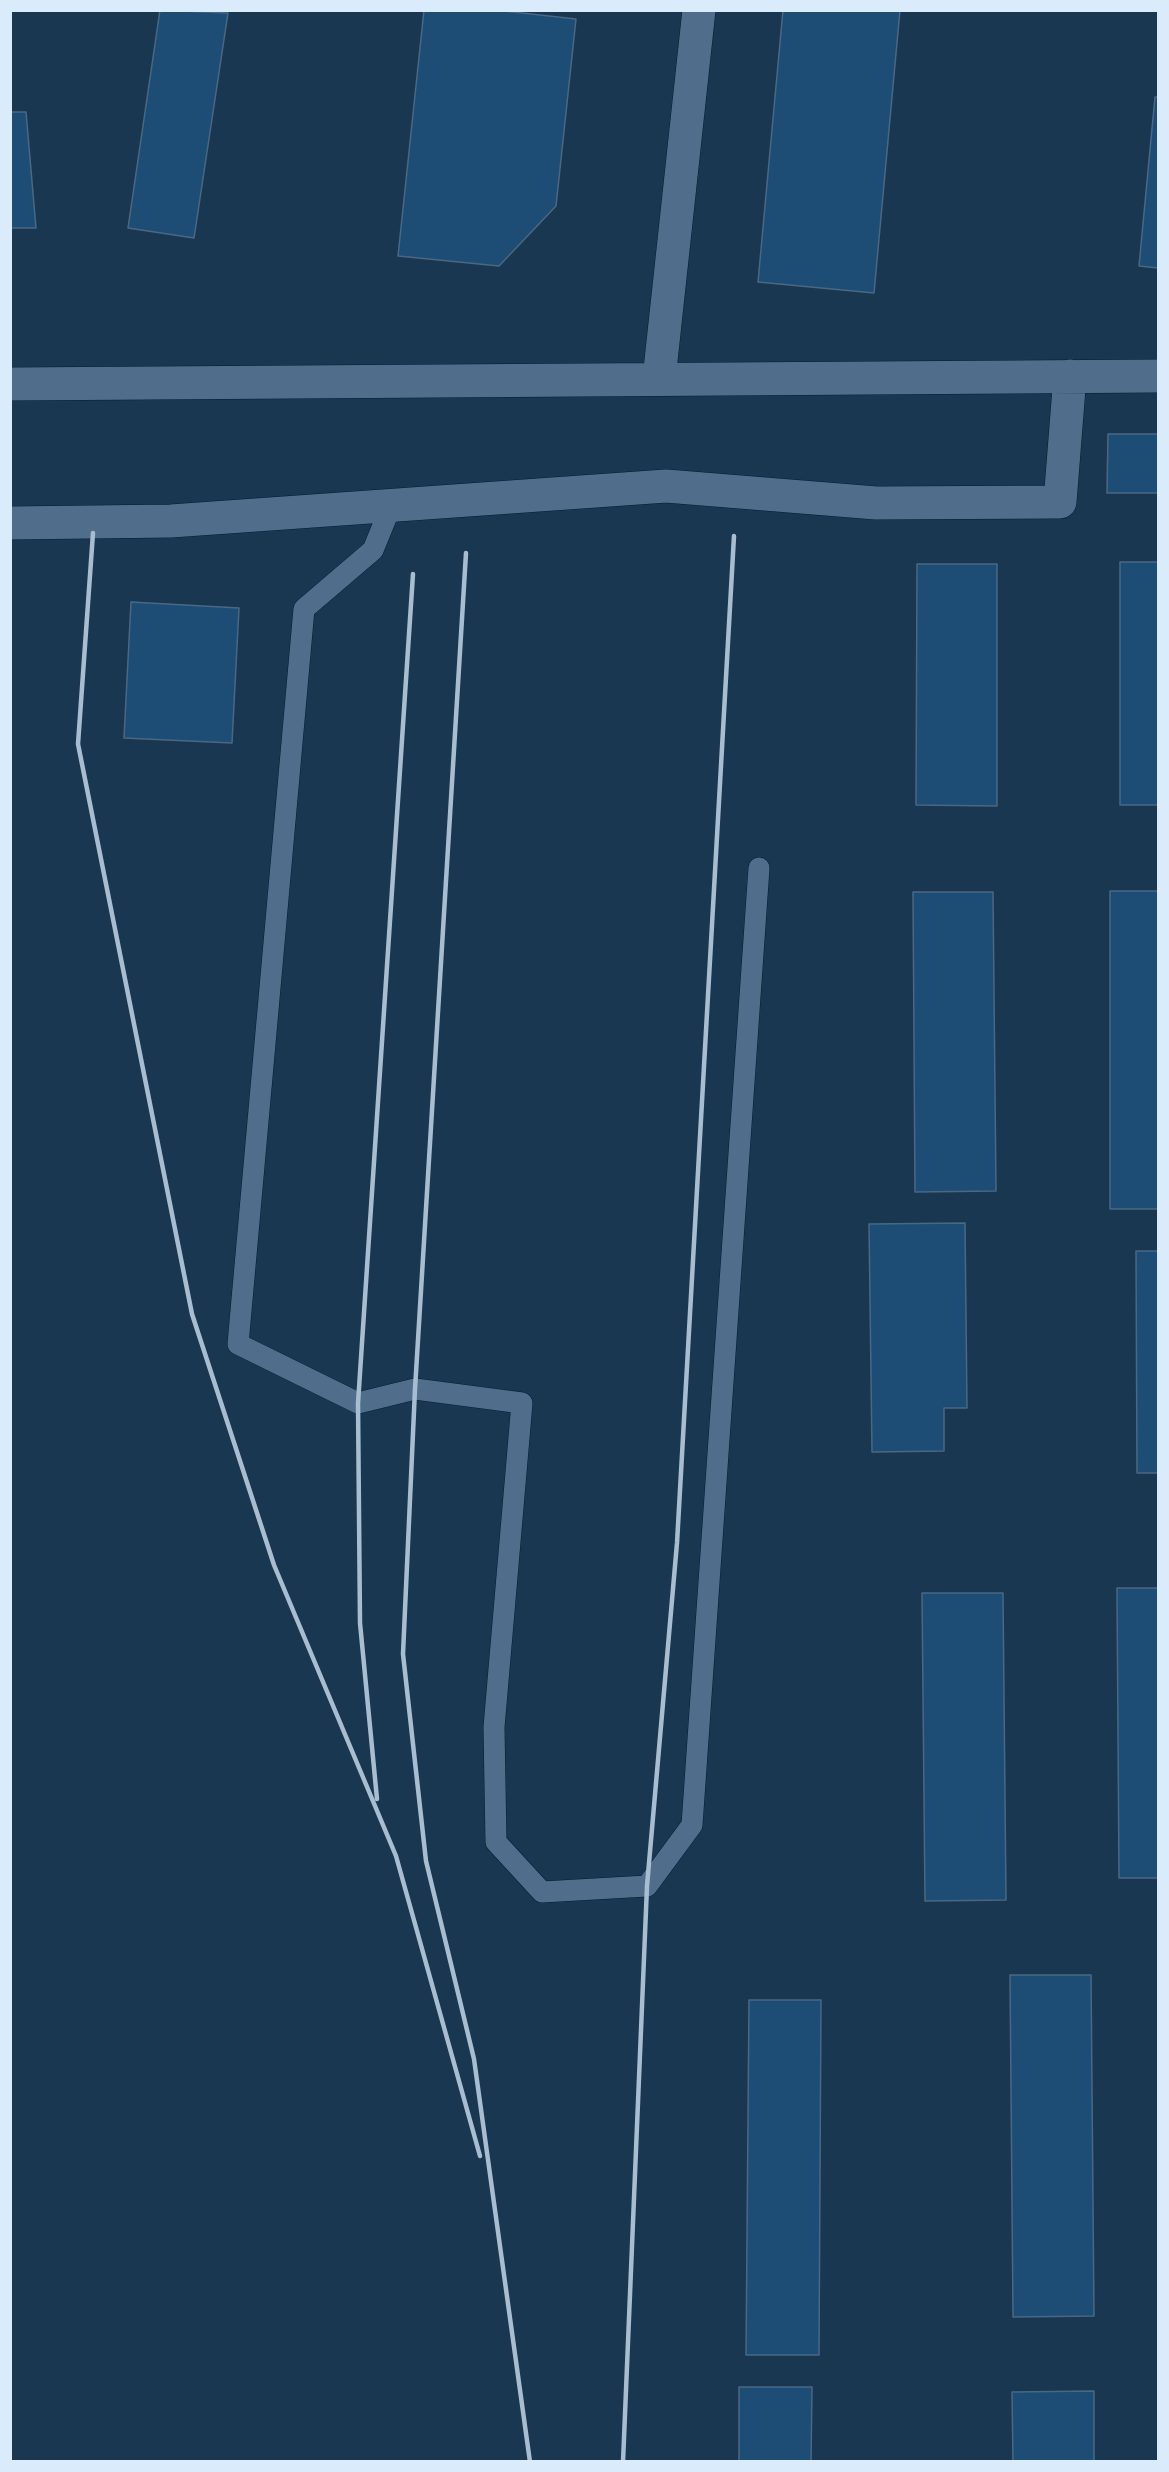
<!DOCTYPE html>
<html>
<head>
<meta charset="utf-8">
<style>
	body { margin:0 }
	#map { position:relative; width:1169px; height:2472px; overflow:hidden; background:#1a3751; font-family:"Playfair Display",serif }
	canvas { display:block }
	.frame { position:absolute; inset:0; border:12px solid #daebfc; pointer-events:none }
</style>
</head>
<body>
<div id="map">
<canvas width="1169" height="2472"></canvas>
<div class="frame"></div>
</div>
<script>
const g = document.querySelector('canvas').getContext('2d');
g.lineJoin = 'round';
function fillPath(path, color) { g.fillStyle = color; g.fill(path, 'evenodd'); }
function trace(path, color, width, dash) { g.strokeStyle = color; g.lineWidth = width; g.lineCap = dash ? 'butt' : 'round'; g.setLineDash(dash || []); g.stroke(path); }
const building = new Path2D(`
	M 160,10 L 228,13 L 194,238 L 128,228 Z
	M 424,10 L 495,10 L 576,19 L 556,206 L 499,266 L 398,256 Z
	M 783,10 L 900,10 L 874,293 L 758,282 Z
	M 1155,97 L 1158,97 L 1158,268 L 1139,266 Z
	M 10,112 L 26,112 L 36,228 L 10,228 Z
	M 1108,434 L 1158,434 L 1158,493 L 1107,493 Z
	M 1120,562 L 1158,562 L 1158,805 L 1120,805 Z
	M 917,564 L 997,564 L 997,806 L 916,805 Z
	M 131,602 L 239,608 L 232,743 L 124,738 Z
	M 1110,891 L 1158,891 L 1158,1209 L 1110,1209 Z
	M 913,892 L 993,892 L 996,1191 L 915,1192 Z
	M 965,1223 L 967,1408 L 944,1408 L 944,1451 L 872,1452 L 869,1224 Z
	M 1136,1251 L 1158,1251 L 1158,1473 L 1137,1473 Z
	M 1117,1588 L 1158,1588 L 1158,1878 L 1119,1878 Z
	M 922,1593 L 1003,1593 L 1006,1900 L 925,1901 Z
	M 1010,1975 L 1091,1975 L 1094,2316 L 1013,2317 Z
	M 749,2000 L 821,2000 L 819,2355 L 746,2355 Z
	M 739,2387 L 812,2387 L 811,2462 L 739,2462 Z
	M 1094,2391 L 1094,2462 L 1013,2462 L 1012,2392 Z`);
fillPath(building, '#1d4c75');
trace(building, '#4a6885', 1.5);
const service = new Path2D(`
	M 391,506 L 373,550 L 304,609 L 238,1344 L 358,1403 L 415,1389 L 522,1403 L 494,1727 L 496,1842 L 542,1892 L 647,1886 L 692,1825 L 759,868`);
const minor = new Path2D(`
	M 659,379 L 699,10
	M 10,384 L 1158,376
	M 10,523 L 171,521 L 666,486 L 876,503 L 1060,502 L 1070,376`);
trace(service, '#011d35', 22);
trace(minor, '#011d35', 34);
trace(service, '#506e8b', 21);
trace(minor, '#506e8b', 33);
trace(new Path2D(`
	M 93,533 L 78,744 L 192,1314 L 274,1565 L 396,1856 L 480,2156
	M 466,553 L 415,1389 L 403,1654 L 426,1861 L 474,2059 L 530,2462
	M 377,1799 L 360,1623 L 358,1403 L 413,574
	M 623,2462 L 647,1886 L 677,1543 L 734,536`), '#a9bdd0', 4.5);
</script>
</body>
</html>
